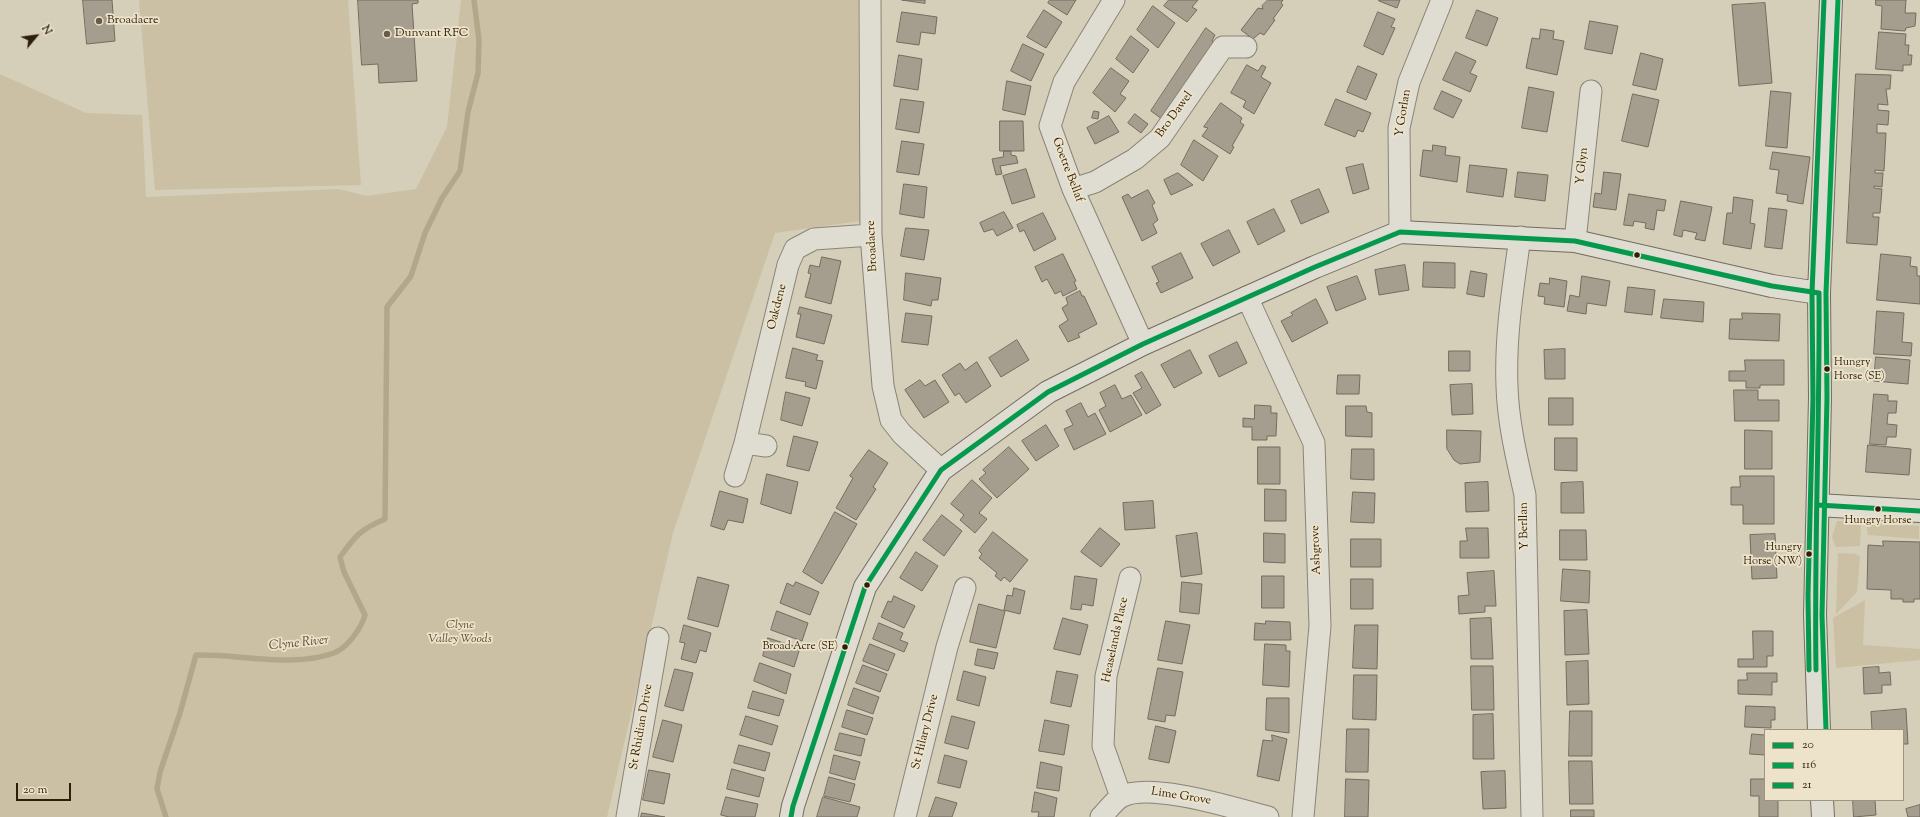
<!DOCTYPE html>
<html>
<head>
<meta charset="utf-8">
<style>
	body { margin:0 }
	#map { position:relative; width:1920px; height:817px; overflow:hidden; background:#d5ceb9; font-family:"Sorts Mill Goudy",serif }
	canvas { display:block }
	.legend { position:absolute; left:1764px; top:729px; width:140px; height:72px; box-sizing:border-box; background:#ece3ca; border:1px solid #a0947d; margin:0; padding:5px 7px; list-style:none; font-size:12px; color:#2e1d0a }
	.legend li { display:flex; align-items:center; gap:8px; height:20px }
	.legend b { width:20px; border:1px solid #a0947d }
	.north { position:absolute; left:16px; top:16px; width:40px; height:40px; -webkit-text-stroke:3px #ece3ca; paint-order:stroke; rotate:61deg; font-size:11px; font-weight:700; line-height:16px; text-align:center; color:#2e1d0a }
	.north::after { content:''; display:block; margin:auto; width:14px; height:18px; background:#2e1d0a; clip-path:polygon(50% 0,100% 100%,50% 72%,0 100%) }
	.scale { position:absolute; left:16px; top:783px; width:55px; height:18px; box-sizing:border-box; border:2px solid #2e1d0a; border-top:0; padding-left:5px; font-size:12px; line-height:14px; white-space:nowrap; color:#2e1d0a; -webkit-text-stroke:3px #ece3ca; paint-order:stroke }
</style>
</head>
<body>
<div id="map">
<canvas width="1920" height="817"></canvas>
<ul class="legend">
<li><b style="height:5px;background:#05994d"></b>20</li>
<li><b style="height:5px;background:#029f4d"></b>116</li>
<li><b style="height:5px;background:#05994d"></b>21</li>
</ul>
<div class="north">N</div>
<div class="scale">20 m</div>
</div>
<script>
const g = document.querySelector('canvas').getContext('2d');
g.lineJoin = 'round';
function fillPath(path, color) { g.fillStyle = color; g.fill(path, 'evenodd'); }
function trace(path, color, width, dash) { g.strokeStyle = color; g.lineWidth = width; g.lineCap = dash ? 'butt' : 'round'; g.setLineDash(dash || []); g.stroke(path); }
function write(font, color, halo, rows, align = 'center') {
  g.font = font + ' "Sorts Mill Goudy",serif'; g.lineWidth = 3.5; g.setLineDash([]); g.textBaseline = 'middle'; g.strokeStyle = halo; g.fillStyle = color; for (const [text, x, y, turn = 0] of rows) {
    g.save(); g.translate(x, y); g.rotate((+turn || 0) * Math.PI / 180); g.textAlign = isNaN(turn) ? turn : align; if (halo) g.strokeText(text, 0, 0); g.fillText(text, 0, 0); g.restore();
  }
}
fillPath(new Path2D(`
	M 139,0 L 348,0 L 361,185 L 155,190 Z
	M 461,0 L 858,0 L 860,221 L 775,233 L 673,533 L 607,817 L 0,817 L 0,74 L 86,113 L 142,115 L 146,197 L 339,189 L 366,196 L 416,189 L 447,127 Z
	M 1837,521 L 1861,521 L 1860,546 L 1836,547 L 1832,537 Z
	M 1866,524 L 1919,526 L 1919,539 L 1868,535 Z
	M 1838,553 L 1855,554 L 1860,556 L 1857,592 L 1836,614 Z
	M 1865,600 L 1863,645 L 1920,649 L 1920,660 L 1836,668 L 1833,618 Z`), '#cbc0a3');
trace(new Path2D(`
	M 166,817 L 157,789 L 160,772 L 180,713 L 196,655 C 239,654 294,668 334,653 C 347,648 361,629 365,615 L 344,572 L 340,557 C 355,536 361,529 385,519 L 387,307 L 411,276 L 425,233 L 442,198 L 460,171 L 468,112 L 478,73 L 479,40 L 474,0`), '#b3a78a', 5.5);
const building = new Path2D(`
	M 83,0 L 112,0 L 115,41 L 87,44 Z
	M 358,0 L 418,0 L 418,3 L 412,4 L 417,81 L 379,83 L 378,64 L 362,65 Z
	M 902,0 L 925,0 L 925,3 Z
	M 1050,0 L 1076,0 L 1067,15 L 1048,3 Z
	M 1169,0 L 1198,0 L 1192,7 L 1197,10 L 1187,22 L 1164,6 Z
	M 1268,0 L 1283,0 L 1281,3 L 1283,5 L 1273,19 L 1275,20 L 1264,35 L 1260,33 L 1253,39 L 1241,30 L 1258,8 L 1263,9 L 1262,6 Z
	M 1379,0 L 1400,0 L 1397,8 L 1379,1 Z
	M 1876,0 L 1906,0 L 1905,13 L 1916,13 L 1915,26 L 1906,28 L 1905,31 L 1881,29 L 1882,6 L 1876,5 Z
	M 1765,3 L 1772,83 L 1739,86 L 1732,5 Z
	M 1153,6 L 1175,23 L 1158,48 L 1137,30 Z
	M 1044,10 L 1062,22 L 1046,48 L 1027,37 Z
	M 1477,10 L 1498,18 L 1487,46 L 1466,38 Z
	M 902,12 L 937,17 L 935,34 L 921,32 L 919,45 L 897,42 Z
	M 1378,12 L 1395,19 L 1391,27 L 1395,28 L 1383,55 L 1364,46 Z
	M 1590,21 L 1618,26 L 1612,54 L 1585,49 Z
	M 1206,28 L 1215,35 L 1212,41 L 1214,43 L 1162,119 L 1151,111 Z
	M 1541,29 L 1554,31 L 1553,39 L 1564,41 L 1557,75 L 1526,68 L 1532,38 L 1539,39 Z
	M 1879,32 L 1906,34 L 1905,45 L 1909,45 L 1908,55 L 1912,55 L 1911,65 L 1903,65 L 1903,71 L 1876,69 Z
	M 1131,36 L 1149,50 L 1133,73 L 1116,59 Z
	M 1023,44 L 1044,54 L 1031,81 L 1011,71 Z
	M 1456,52 L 1476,61 L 1470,73 L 1477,76 L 1470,92 L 1443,80 Z
	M 1641,53 L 1663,59 L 1656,90 L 1633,85 Z
	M 899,55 L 922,59 L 918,90 L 894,86 Z
	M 1247,65 L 1258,71 L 1262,65 L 1266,67 L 1261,77 L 1271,83 L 1254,114 L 1243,107 L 1246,101 L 1231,93 Z
	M 1358,66 L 1377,74 L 1366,100 L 1347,92 Z
	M 1111,68 L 1129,81 L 1120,94 L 1126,98 L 1115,112 L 1093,93 Z
	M 1856,74 L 1891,75 L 1890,89 L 1886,89 L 1888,105 L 1878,104 L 1878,110 L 1889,111 L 1888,125 L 1877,124 L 1877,133 L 1886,133 L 1884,171 L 1875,170 L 1875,173 L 1883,173 L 1882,187 L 1874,186 L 1874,188 L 1882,189 L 1880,213 L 1873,213 L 1873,217 L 1879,217 L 1877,245 L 1847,243 Z
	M 1007,81 L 1031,86 L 1025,115 L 1003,110 Z
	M 1529,87 L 1554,92 L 1547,132 L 1522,128 Z
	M 1442,91 L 1462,100 L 1453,118 L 1434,109 Z
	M 1771,91 L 1791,93 L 1787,148 L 1766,146 Z
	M 1633,94 L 1659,100 L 1648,147 L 1622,141 Z
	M 901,99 L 924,102 L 919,133 L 896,129 Z
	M 1336,99 L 1371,113 L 1363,132 L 1358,130 L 1355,137 L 1325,125 Z
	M 1221,103 L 1242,118 L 1240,122 L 1244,125 L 1232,146 L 1234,147 L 1230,154 L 1202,136 L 1208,128 L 1204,127 Z
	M 1094,111 L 1099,112 L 1098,119 L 1092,118 Z
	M 1135,114 L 1148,124 L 1141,133 L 1128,123 Z
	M 1109,116 L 1119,132 L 1095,144 L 1087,128 Z
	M 1000,121 L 1023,121 L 1024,151 L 1000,151 Z
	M 1194,140 L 1218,156 L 1203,181 L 1181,165 Z
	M 902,141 L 924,144 L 919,175 L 897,172 Z
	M 1433,145 L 1446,147 L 1445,155 L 1460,157 L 1457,182 L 1420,176 L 1423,150 L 1432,151 Z
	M 1004,151 L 1011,151 L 1011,155 L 1016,156 L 1018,163 L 1000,166 L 1002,174 L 996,175 L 992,159 L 1003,157 Z
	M 1773,152 L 1810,157 L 1803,204 L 1787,201 L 1788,195 L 1776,193 L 1779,170 L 1770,169 Z
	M 1363,164 L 1369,189 L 1353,194 L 1346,168 Z
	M 1470,165 L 1507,169 L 1503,197 L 1467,192 Z
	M 1026,169 L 1035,197 L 1012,204 L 1003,176 Z
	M 1518,172 L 1548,175 L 1545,201 L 1515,197 Z
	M 1604,172 L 1621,174 L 1616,210 L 1593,207 L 1595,193 L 1601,194 Z
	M 1178,173 L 1193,185 L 1171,195 L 1164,180 Z
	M 904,184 L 927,187 L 924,218 L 900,214 Z
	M 1319,189 L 1329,212 L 1301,224 L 1291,201 Z
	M 1148,190 L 1155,203 L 1152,205 L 1158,220 L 1153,224 L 1157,233 L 1142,241 L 1122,197 L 1128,194 L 1131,198 Z
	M 1629,194 L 1666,200 L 1664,211 L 1657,210 L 1654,230 L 1645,228 L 1646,223 L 1634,221 L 1633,226 L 1624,225 Z
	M 1734,197 L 1753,200 L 1750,223 L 1755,224 L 1751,249 L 1723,244 L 1727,213 L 1732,213 Z
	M 1681,201 L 1712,207 L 1705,241 L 1695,239 L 1697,233 L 1683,230 L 1682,237 L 1674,235 Z
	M 1769,208 L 1787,210 L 1782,249 L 1765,247 Z
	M 1274,209 L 1285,231 L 1258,245 L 1247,222 Z
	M 1004,212 L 1013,228 L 997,236 L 993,229 L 984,232 L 980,223 Z
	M 1043,213 L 1056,239 L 1034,251 L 1024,230 L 1020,232 L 1017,225 Z
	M 906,228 L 929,230 L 924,260 L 901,256 Z
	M 1229,230 L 1240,252 L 1213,266 L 1201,244 Z
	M 1181,253 L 1193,278 L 1161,293 L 1156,283 L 1159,282 L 1152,267 Z
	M 1063,254 L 1076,281 L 1074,282 L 1077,289 L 1063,296 L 1061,291 L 1055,294 L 1047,279 L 1042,282 L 1035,267 Z
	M 1881,254 L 1911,257 L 1910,266 L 1917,267 L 1917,276 L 1920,276 L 1920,304 L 1877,300 Z
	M 822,257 L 841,261 L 831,304 L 805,297 L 811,274 L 808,273 L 810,265 L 819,267 Z
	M 1424,262 L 1455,263 L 1455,288 L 1423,287 Z
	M 1405,265 L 1409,290 L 1379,295 L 1375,270 Z
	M 1471,271 L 1487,274 L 1484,297 L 1467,294 Z
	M 906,273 L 941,278 L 938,300 L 932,300 L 931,306 L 904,300 Z
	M 1357,276 L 1366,299 L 1336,311 L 1327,287 Z
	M 1582,276 L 1610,281 L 1606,306 L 1587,303 L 1586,314 L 1567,311 L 1570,295 L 1579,297 Z
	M 1550,278 L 1567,281 L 1564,307 L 1544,304 L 1545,297 L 1538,296 L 1540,283 L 1549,284 Z
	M 1628,287 L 1655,290 L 1652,315 L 1625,312 Z
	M 1080,291 L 1082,296 L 1084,296 L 1097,324 L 1078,334 L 1080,337 L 1068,342 L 1059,326 L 1068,320 L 1062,308 L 1068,304 L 1066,298 Z
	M 1316,299 L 1328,323 L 1292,342 L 1281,321 L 1293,315 L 1291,313 Z
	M 1664,299 L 1704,302 L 1703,322 L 1661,318 Z
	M 800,307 L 832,315 L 824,344 L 796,337 L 801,314 L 798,314 Z
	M 1877,311 L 1904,313 L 1902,342 L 1912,343 L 1911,356 L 1874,354 Z
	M 906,313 L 932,316 L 928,345 L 902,342 Z
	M 1742,313 L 1780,314 L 1779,341 L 1729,339 L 1730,319 L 1742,319 Z
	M 1017,340 L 1029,360 L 1001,377 L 989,358 Z
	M 1237,342 L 1247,363 L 1219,377 L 1209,356 Z
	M 793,348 L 818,355 L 816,360 L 823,361 L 816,389 L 805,386 L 806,382 L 786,378 Z
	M 1565,349 L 1565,379 L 1545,379 L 1544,350 Z
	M 1190,350 L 1202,373 L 1174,388 L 1161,365 Z
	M 1449,351 L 1470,351 L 1470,371 L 1449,371 Z
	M 1876,357 L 1910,360 L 1908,384 L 1874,381 Z
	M 1745,360 L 1784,360 L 1784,385 L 1760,385 L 1760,388 L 1746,388 L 1746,381 L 1729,381 L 1729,371 L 1745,371 Z
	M 977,362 L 991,386 L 966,403 L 959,393 L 955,396 L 942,375 L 960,363 L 965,370 Z
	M 1142,372 L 1161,405 L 1146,414 L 1133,393 L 1142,388 L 1135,376 Z
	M 1338,375 L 1360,375 L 1359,394 L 1337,394 Z
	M 920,380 L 925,386 L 935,380 L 949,402 L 924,418 L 905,390 Z
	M 1472,384 L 1473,414 L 1452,415 L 1450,385 Z
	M 1115,385 L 1122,399 L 1131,395 L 1142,415 L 1110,432 L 1099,410 L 1106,406 L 1100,393 Z
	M 1734,390 L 1758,390 L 1758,400 L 1779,400 L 1779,421 L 1735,421 Z
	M 786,392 L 810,398 L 802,426 L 781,420 Z
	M 1874,394 L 1888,395 L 1888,401 L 1897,401 L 1896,413 L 1888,413 L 1887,424 L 1897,425 L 1896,437 L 1887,437 L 1886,445 L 1870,444 Z
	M 1549,398 L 1573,398 L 1573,425 L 1549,425 Z
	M 1081,403 L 1088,417 L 1095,413 L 1106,434 L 1074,450 L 1064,429 L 1073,425 L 1066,411 Z
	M 1255,405 L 1271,406 L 1271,413 L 1277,413 L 1276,436 L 1267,436 L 1267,440 L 1252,440 L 1252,427 L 1243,427 L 1243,418 L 1254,419 Z
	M 1346,406 L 1366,406 L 1367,412 L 1372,413 L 1372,437 L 1346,436 Z
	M 1046,425 L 1059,446 L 1036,461 L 1022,441 Z
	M 1447,430 L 1481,431 L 1480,462 L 1460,464 L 1454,460 L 1447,449 Z
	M 1745,430 L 1772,431 L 1772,469 L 1745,469 Z
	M 794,436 L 818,442 L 809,471 L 787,466 Z
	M 1555,438 L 1577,438 L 1577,471 L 1555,470 Z
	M 1868,445 L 1911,449 L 1909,475 L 1866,472 Z
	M 1009,447 L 1029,469 L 997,498 L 979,479 L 986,473 L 983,470 Z
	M 1258,447 L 1280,447 L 1280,484 L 1258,484 Z
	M 1352,449 L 1374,449 L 1374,480 L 1351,479 Z
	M 869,450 L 888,463 L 873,487 L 876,489 L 856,520 L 836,508 L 853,478 L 850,476 Z
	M 767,474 L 798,482 L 791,514 L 761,504 Z
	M 1740,476 L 1774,476 L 1774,524 L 1743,524 L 1743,505 L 1731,505 L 1731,487 L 1740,487 Z
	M 972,480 L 992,498 L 979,513 L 987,519 L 975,533 L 960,520 L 964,515 L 951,504 Z
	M 1488,482 L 1489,511 L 1466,512 L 1465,483 Z
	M 1583,482 L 1584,513 L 1561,513 L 1561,483 Z
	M 1265,489 L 1286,490 L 1286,521 L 1265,521 Z
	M 720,491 L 748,499 L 743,523 L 728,520 L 724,530 L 711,526 Z
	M 1353,492 L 1375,493 L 1374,523 L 1351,522 Z
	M 1153,501 L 1155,528 L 1125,530 L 1123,503 Z
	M 835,512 L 857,524 L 822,584 L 803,572 Z
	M 942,515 L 962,531 L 944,556 L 923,540 Z
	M 1100,528 L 1120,544 L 1101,567 L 1081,552 Z
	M 1466,528 L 1488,528 L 1489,558 L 1460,558 L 1460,541 L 1467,541 Z
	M 1560,530 L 1586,530 L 1587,560 L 1560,560 Z
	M 993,532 L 1028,560 L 1010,582 L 1004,577 L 1001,581 L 995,576 L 997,573 L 979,558 L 982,554 L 979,551 Z
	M 1197,533 L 1202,574 L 1181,577 L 1176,536 Z
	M 1264,533 L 1285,534 L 1285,563 L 1264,562 Z
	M 1775,534 L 1777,578 L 1752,579 L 1750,535 Z
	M 1351,539 L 1381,539 L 1381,567 L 1351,567 Z
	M 1883,541 L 1920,542 L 1920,599 L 1914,599 L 1914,602 L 1903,602 L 1903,599 L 1891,599 L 1891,590 L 1867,589 L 1868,545 L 1883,546 Z
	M 916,552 L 938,566 L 922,591 L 900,578 Z
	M 1563,569 L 1590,571 L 1589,603 L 1561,601 Z
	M 1494,571 L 1496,606 L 1485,606 L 1485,612 L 1459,614 L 1458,596 L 1469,595 L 1467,573 Z
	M 1075,576 L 1097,579 L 1093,606 L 1082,604 L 1081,610 L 1071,609 Z
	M 1262,576 L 1284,576 L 1284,608 L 1262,608 Z
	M 698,577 L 729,585 L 718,627 L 688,619 Z
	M 1351,579 L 1373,579 L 1373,609 L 1351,609 Z
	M 796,582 L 819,592 L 810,615 L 780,603 L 787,583 L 793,586 Z
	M 1182,582 L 1202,584 L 1199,614 L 1180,612 Z
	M 1014,588 L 1025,591 L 1020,614 L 1004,610 L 1007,595 L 1012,596 Z
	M 894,596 L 915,606 L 904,628 L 881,617 L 888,601 L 891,602 Z
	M 979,604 L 1005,611 L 996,648 L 970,642 Z
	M 1587,610 L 1589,654 L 1565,655 L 1564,611 Z
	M 777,611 L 808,623 L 802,641 L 771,630 Z
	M 1063,618 L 1088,625 L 1080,655 L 1054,649 Z
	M 1491,618 L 1493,659 L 1471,659 L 1470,619 Z
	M 1166,621 L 1190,625 L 1182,664 L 1158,660 Z
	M 1266,621 L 1290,622 L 1291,640 L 1254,640 L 1255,623 L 1265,624 Z
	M 879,623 L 903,633 L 900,640 L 908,643 L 904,652 L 873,639 Z
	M 684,625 L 711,633 L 706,652 L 700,650 L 696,663 L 681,659 L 685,643 L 680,642 Z
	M 1355,625 L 1378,625 L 1377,669 L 1353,668 Z
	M 1753,631 L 1773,631 L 1773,656 L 1767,656 L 1767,667 L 1738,667 L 1738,659 L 1753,659 Z
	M 768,638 L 800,648 L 794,667 L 763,656 Z
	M 870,644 L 895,654 L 888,671 L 863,661 Z
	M 1265,644 L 1286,645 L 1286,651 L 1290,651 L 1289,687 L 1263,685 Z
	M 978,649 L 998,653 L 994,669 L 975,665 Z
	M 1588,661 L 1589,704 L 1567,705 L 1566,662 Z
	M 760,663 L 791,674 L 786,694 L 754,681 Z
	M 863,665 L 887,674 L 880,692 L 856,683 Z
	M 1471,666 L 1493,666 L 1494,710 L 1472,710 Z
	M 1879,667 L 1879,673 L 1890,672 L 1891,685 L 1882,685 L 1882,693 L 1864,694 L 1863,668 Z
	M 1158,668 L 1183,672 L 1175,716 L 1166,715 L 1165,722 L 1148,719 Z
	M 675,669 L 693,673 L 683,711 L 665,706 Z
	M 964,671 L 986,677 L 979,706 L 957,700 Z
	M 1057,671 L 1078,675 L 1071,707 L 1051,703 Z
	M 1747,673 L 1777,673 L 1777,682 L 1772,682 L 1772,695 L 1738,694 L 1738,680 L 1747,680 Z
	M 1354,675 L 1377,675 L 1376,720 L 1353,719 Z
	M 854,688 L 879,697 L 873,714 L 848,705 Z
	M 753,691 L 784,700 L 779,716 L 748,708 Z
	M 1267,698 L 1289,698 L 1289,733 L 1266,730 Z
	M 1746,706 L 1775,707 L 1775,720 L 1771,720 L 1771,728 L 1745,727 Z
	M 1906,709 L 1908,744 L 1903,744 L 1903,730 L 1872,730 L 1871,712 Z
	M 847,710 L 873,718 L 867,735 L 842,727 Z
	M 1570,711 L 1592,711 L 1592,756 L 1569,756 Z
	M 1493,714 L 1494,759 L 1473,759 L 1473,715 Z
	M 746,716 L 778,726 L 772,745 L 740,735 Z
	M 952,716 L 975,722 L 968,749 L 945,743 Z
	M 663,720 L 682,725 L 673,762 L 653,757 Z
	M 1045,720 L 1069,725 L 1064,755 L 1039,751 Z
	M 1156,726 L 1176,731 L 1169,763 L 1149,759 Z
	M 1347,729 L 1369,729 L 1368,772 L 1346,772 Z
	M 840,733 L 865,739 L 861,756 L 835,750 Z
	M 1752,734 L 1765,735 L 1765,755 L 1750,754 Z
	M 1272,735 L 1287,739 L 1279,781 L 1257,776 L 1263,740 L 1272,741 Z
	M 739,745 L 770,753 L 765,771 L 734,763 Z
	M 834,755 L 860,762 L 855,780 L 830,773 Z
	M 945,755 L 967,761 L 960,788 L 938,783 Z
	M 1569,761 L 1592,761 L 1593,804 L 1570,804 Z
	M 1041,762 L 1062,767 L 1059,791 L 1037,788 Z
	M 732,769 L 764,778 L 759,797 L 727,789 Z
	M 649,770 L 670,774 L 664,804 L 643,800 Z
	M 1505,771 L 1506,808 L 1483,809 L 1481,772 Z
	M 829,777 L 855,784 L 850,802 L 824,796 Z
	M 1346,779 L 1369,780 L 1368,817 L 1345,817 Z
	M 1751,779 L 1765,779 L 1765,800 L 1778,800 L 1778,817 L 1759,817 L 1759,796 L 1751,796 Z
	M 1035,792 L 1057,798 L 1054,817 L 1038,817 L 1039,812 L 1032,812 Z
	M 726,797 L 758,804 L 755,817 L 729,817 L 721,815 Z
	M 823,797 L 860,807 L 857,817 L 817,817 Z
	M 936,797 L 957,803 L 952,817 L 929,817 Z
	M 1853,800 L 1875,800 L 1876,815 L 1854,817 Z
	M 1920,805 L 1920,817 L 1908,817 L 1906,809 Z
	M 1571,810 L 1594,810 L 1594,817 L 1571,817 Z
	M 642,813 L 665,817 L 641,817 Z`);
fillPath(building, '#a59e8f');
trace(building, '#736c5f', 1);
const street = new Path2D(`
	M 870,0 L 871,235 L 883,386 L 891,420 L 902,434 L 941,470
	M 1114,0 L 1064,82 L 1050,126 L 1073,189 L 1143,344
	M 1073,189 L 1095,182 L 1135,159 L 1160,138 L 1223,47 L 1246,47
	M 1400,232 L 1399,128 L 1409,82 L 1442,0
	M 1520,237 C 1513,287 1505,336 1507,386 C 1508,423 1517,459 1525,495 L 1532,817
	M 1575,241 L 1591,91
	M 1247,297 L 1314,443 L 1320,626 L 1303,817
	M 745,443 L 766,446
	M 735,476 L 745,443 L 788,265 L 795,249 L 814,239 L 871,235
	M 1121,797 L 1103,746 L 1106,676 L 1130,578
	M 627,817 L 658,638
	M 905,817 L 947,647 L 965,588
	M 1101,817 C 1107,811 1114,801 1121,797 C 1149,781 1237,809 1268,817`);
const secondary = new Path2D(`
	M 1818,505 L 1920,511
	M 1819,730 L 1815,615 L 1820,398 L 1819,293 L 1831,0
	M 1822,800 L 1823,817
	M 791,817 L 793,806 L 865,587 L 941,470 L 1048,392 L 1143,344 L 1315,267 L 1400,232 L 1575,241 L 1772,286 L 1819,293`);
trace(street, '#8b8476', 23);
trace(secondary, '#736c5f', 24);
trace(street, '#dfdcd1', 21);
trace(secondary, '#dfdcd1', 22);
trace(new Path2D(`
	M 1818,505 L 1920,511
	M 1816,670 C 1814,544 1820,419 1819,293
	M 791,817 L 793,806 L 865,587 L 941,470 L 1048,392 L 1143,344 L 1315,267 L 1400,232 L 1575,241 L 1772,286 L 1819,293`), '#05994d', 5);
trace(new Path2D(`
	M 1826,730 L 1822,615 L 1827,398 L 1826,293 L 1838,0`), '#029f4d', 5);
trace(new Path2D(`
	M 1809,670 L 1808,595 L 1813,398 L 1812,293 L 1824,0`), '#05994d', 5);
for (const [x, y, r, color] of [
	[99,21,4,"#685b47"],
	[387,34,4,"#685b47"],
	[1637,255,3.5,"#2e1d0a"],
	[1827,369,3.5,"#2e1d0a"],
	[1878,509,3.5,"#2e1d0a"],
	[1809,554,3.5,"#2e1d0a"],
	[867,585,3.5,"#2e1d0a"],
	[845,647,3.5,"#2e1d0a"]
]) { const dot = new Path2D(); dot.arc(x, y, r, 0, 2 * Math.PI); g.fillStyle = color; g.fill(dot); trace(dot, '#ece3ca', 1.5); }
write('11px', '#2e1d0a', '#ece3ca', [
	["Hungry",1834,363,"left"],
	["Horse (SE)",1834,377,"left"],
	["Hungry Horse",1878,521,"center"],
	["Hungry",1802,548],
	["Horse (NW)",1802,562],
	["Broad Acre (SE)",838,647]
], 'right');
write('12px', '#2e1d0a', '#ece3ca', [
	["Broadacre",107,21],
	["Dunvant RFC",395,34]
], 'left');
write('12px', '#2e1d0a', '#ece3ca', [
	["Y Gorlan",1404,113,-81],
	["Bro Dawel",1175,115,-54],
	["Y Glyn",1583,166,-84],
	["Goetre Bellaf",1067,170,69],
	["Broadacre",873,246,-93],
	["Oakdene",778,307,-76],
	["Y Berllan",1525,526,-91],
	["Ashgrove",1317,550,-92],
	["Heaselands Place",1116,640,-78],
	["St Rhidian Drive",642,727,-80],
	["St Hilary Drive",926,732,-76],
	["Lime Grove",1181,797,9]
]);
write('italic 12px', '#5b4b32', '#ece3ca', [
	["Clyne",460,626],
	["Valley Woods",460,640]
]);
write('italic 13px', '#574730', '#ece3ca', [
	["Clyne River",299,644,-6]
]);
</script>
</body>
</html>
